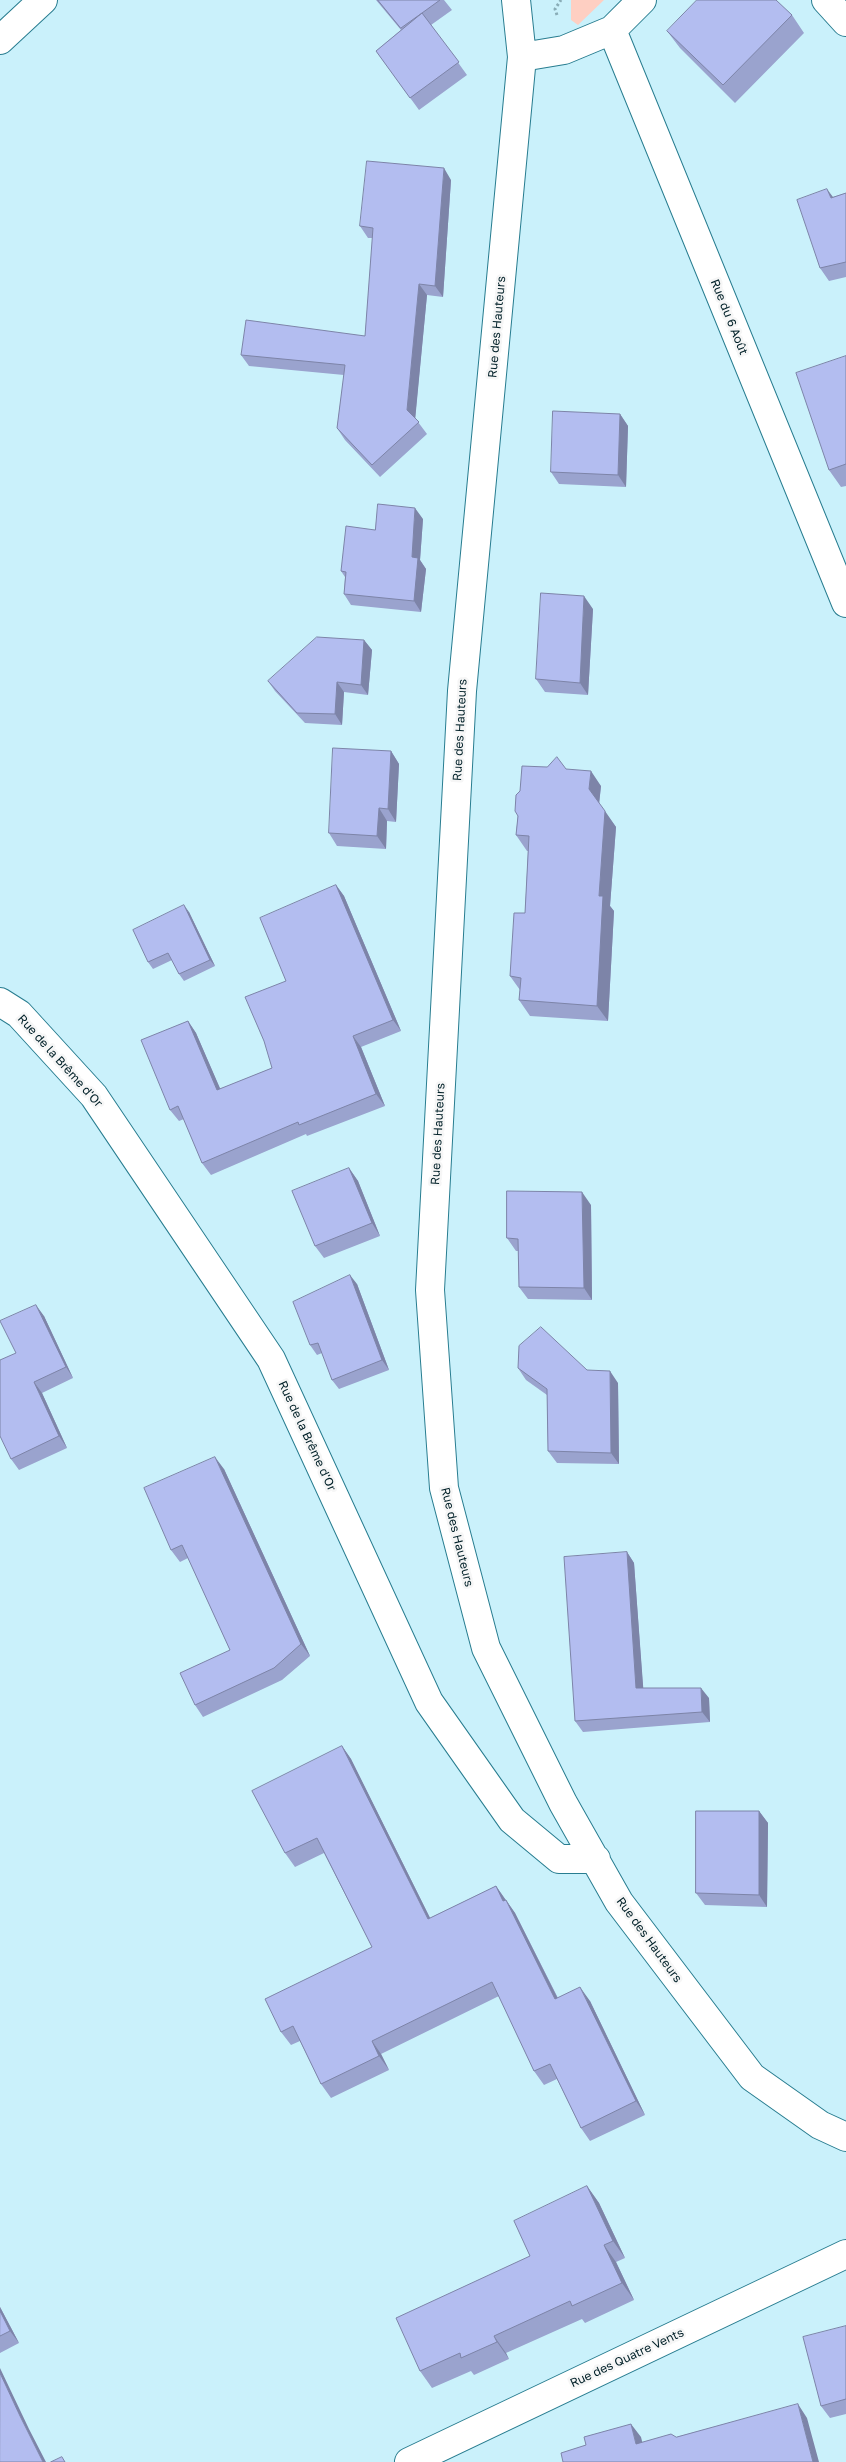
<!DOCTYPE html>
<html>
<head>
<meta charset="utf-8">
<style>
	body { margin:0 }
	canvas { display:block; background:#caf1fb }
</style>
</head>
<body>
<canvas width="846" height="2462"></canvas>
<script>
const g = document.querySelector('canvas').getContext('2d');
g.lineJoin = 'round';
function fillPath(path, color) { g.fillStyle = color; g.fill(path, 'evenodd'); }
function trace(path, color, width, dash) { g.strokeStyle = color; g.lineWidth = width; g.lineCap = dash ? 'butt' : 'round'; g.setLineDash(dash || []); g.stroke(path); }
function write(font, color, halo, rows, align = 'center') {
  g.font = font + ' "Golos Text",sans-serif'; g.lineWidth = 5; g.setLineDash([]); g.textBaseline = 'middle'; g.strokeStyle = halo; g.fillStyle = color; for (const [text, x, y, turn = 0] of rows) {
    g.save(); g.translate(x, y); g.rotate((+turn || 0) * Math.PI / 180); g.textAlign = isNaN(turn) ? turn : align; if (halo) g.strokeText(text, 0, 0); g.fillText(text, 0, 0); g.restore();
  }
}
fillPath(new Path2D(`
	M 571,0 L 604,0 L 578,25 L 571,20 Z`), '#fecfc2');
const minor = new Path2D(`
	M 516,0 L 522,57 L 462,691 L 430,1290 L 444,1488 L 486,1648 L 563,1803 L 619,1902 L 752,2077 L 820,2125 L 846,2137
	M 826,0 L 846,22
	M 612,30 L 846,603
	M 0,40 L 43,0
	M 522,57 L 564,50 L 612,30 L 642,0
	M 0,1002 L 19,1014 L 94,1096 L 271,1359 L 429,1702 L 512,1820 L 559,1859 L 596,1859
	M 409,2462 L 846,2254`);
trace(minor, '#287d90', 30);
trace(new Path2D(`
	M 557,15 L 555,9 L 561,0`), '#89adb7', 3, [2.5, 2.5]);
trace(minor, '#fff', 28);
fillPath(new Path2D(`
	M 376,0 L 444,0 L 452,10 L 431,25 L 467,75 L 419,110 L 376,51 L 401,30 Z
	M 792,15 L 804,33 L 735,103 L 680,48 L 667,31 Z
	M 451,180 L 443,297 L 427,295 L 415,418 L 427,434 L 380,477 L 345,440 L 337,428 L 344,375 L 249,366 L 241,355 L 365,336 L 373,238 L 368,238 L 360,226 Z
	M 846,193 L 846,277 L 829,281 L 820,268 L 833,197 Z
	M 846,356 L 846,486 L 841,487 L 829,470 Z
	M 620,414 L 628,426 L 626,487 L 559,484 L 551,472 Z
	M 423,519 L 420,560 L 426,569 L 421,612 L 351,605 L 344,594 L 345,577 L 341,571 L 375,530 Z
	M 593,609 L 588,695 L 545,692 L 536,679 Z
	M 364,640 L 372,650 L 368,695 L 344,692 L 342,725 L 305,723 L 275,691 L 268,681 Z
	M 391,751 L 399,764 L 396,822 L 387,821 L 386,849 L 337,846 L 329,833 Z
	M 566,769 L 601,786 L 599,804 L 616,827 L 610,906 L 614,911 L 608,1021 L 530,1016 L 519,1000 L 520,990 L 510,976 L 525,913 L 528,851 L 527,851 L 516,835 L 520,791 Z
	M 336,885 L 344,896 L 401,1031 L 361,1047 L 385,1106 L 307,1136 L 306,1134 L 211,1175 L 202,1163 L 184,1119 L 179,1121 L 170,1110 L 188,1021 L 196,1033 L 220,1089 L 272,1068 L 286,981 Z
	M 189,912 L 215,966 L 184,981 L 179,974 L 172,960 L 153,969 L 148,962 Z
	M 349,1168 L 358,1181 L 380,1236 L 324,1258 L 315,1246 Z
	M 591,1205 L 592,1300 L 528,1299 L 519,1287 L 518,1251 L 516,1251 L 507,1238 Z
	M 357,1284 L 389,1370 L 339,1389 L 332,1380 L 322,1353 L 317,1355 L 310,1345 Z
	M 44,1316 L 73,1378 L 42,1393 L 67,1448 L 19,1470 L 11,1459 L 16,1353 Z
	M 518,1368 L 618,1383 L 619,1464 L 557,1463 L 548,1451 L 547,1395 L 526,1380 Z
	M 224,1469 L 310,1656 L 282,1680 L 203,1717 L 195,1705 L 230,1650 L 188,1558 L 180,1562 L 171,1550 Z
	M 627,1552 L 634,1563 L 643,1688 L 709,1698 L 710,1722 L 583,1732 L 575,1721 Z
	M 342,1746 L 351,1759 L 430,1918 L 496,1886 L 515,1913 L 558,1998 L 590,2001 L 645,2115 L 590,2141 L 581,2128 L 557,2079 L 544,2085 L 534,2071 L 499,1996 L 381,2054 L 389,2070 L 331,2098 L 321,2084 L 300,2041 L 291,2045 L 281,2032 L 372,1947 L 324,1853 L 295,1867 L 285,1853 Z
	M 759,1811 L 768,1823 L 767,1907 L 705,1905 L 696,1893 Z
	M 587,2186 L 599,2203 L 625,2258 L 616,2262 L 634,2300 L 585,2323 L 582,2319 L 506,2353 L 509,2359 L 474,2375 L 471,2371 L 432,2388 L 420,2371 L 530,2256 Z
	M 0,2307 L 19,2343 L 0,2353 Z
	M 846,2326 L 846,2414 L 830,2418 L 821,2406 Z`), '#9aa3ce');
fillPath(new Path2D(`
	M 444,168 L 451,180 L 443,297 L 435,286 Z
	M 827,189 L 836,201 L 831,198 Z
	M 419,284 L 427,295 L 415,421 L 407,410 Z
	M 620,414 L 628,426 L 626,487 L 618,475 Z
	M 415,508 L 423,519 L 420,560 L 426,569 L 421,612 L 414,601 L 412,557 Z
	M 584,596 L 593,609 L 588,695 L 580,683 Z
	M 364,640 L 372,650 L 368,695 L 361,685 Z
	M 337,682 L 344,692 L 342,725 L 335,714 Z
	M 391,751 L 399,764 L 396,822 L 388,809 Z
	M 591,771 L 601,786 L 599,804 L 589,789 Z
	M 379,808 L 387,821 L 386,849 L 377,836 Z
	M 605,811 L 616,827 L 610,906 L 614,911 L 608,1021 L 597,1006 L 599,896 Z
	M 336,885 L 344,896 L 401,1031 L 393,1020 Z
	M 184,905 L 189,912 L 215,966 L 210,960 Z
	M 188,1021 L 196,1033 L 226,1102 L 217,1090 Z
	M 353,1036 L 361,1047 L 385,1106 L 376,1094 Z
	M 349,1168 L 358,1181 L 380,1236 L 372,1223 Z
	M 582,1192 L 591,1205 L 592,1300 L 584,1288 Z
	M 350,1275 L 357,1284 L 389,1370 L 382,1360 Z
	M 36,1305 L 44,1316 L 73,1378 L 66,1367 Z
	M 610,1371 L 618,1383 L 619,1464 L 611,1453 Z
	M 34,1382 L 42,1393 L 67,1448 L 59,1436 Z
	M 215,1457 L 224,1469 L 310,1656 L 301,1644 Z
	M 627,1552 L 634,1563 L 644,1698 L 636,1688 Z
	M 701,1688 L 709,1698 L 710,1722 L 702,1712 Z
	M 342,1746 L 351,1759 L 437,1932 L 428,1919 Z
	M 759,1811 L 768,1823 L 767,1907 L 759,1895 Z
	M 496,1886 L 505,1899 L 513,1914 L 503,1901 Z
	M 506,1900 L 515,1913 L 565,2013 L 555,1999 Z
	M 580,1987 L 590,2001 L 645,2115 L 636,2101 Z
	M 372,2041 L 381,2054 L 389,2070 L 379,2056 Z
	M 587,2186 L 599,2203 L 625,2258 L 613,2241 Z
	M 604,2245 L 616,2262 L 634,2300 L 622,2283 Z
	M 0,2307 L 19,2343 L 10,2331 L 0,2311 Z
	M 494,2336 L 506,2353 L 509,2359 L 497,2342 Z
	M 0,2368 L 29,2429 L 46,2462 L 43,2462 L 20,2416 L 0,2373 Z
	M 798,2404 L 807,2418 L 819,2462 L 813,2462 Z
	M 631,2424 L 641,2437 L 646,2457 L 636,2444 Z`), '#7d84a8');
const building = new Path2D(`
	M 378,0 L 440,0 L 422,13 L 459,62 L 410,98 L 376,51 L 422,13 L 401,28 Z
	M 697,0 L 776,0 L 792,15 L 723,85 L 667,31 Z
	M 367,161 L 444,168 L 435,286 L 419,284 L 407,410 L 419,422 L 372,465 L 337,428 L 345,365 L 241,355 L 246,320 L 365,336 L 373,228 L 360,226 Z
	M 827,189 L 831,198 L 846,193 L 846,262 L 820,268 L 797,200 Z
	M 846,356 L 846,464 L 829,470 L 796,373 Z
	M 553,411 L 620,414 L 618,475 L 551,472 Z
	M 378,504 L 415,508 L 412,557 L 418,558 L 414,601 L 344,594 L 346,572 L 341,571 L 346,526 L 375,530 Z
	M 541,593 L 584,596 L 580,683 L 536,679 Z
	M 317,637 L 364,640 L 361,685 L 337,682 L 335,714 L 297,713 L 268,681 Z
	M 333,748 L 391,751 L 388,809 L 379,808 L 377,836 L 329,833 Z
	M 557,757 L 566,769 L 591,771 L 589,789 L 605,811 L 599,896 L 603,896 L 597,1006 L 519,1000 L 521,978 L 510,976 L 514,913 L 525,913 L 529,836 L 516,835 L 518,816 L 515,811 L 516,795 L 520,791 L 522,766 L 547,767 Z
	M 336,885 L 393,1020 L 353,1036 L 376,1094 L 299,1125 L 298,1122 L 202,1163 L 178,1106 L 170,1110 L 141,1040 L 188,1021 L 217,1090 L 272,1068 L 264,1041 L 245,997 L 286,981 L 260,918 Z
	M 184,905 L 210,960 L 179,974 L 168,953 L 148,962 L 133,930 Z
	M 349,1168 L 372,1223 L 315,1246 L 292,1191 Z
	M 507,1191 L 582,1192 L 584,1288 L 519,1287 L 518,1239 L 507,1238 Z
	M 350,1275 L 382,1360 L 332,1380 L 318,1343 L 310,1345 L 293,1302 Z
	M 36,1305 L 66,1367 L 34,1382 L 59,1436 L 11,1459 L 0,1436 L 0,1360 L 16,1353 L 0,1321 Z
	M 541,1327 L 587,1370 L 610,1371 L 611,1453 L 548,1451 L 547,1389 L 518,1368 L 519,1346 Z
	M 215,1457 L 301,1644 L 274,1668 L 195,1705 L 180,1673 L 230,1650 L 182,1545 L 171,1550 L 144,1488 Z
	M 627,1552 L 636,1688 L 701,1688 L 702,1712 L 575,1721 L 564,1557 Z
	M 342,1746 L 428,1919 L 496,1886 L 503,1901 L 506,1900 L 555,1999 L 580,1987 L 636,2101 L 581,2128 L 550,2064 L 534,2071 L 492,1982 L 372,2041 L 379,2056 L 321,2084 L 293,2026 L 281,2032 L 265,1999 L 372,1947 L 317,1838 L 285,1853 L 252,1791 Z
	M 696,1811 L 759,1811 L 759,1895 L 696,1893 Z
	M 587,2186 L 613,2241 L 604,2245 L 622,2283 L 572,2306 L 570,2301 L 494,2336 L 497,2342 L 461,2358 L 460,2353 L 420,2371 L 396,2318 L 530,2256 L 514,2221 Z
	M 0,2311 L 10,2331 L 0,2336 Z
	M 846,2326 L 846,2399 L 821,2406 L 803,2337 Z
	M 0,2373 L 20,2416 L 43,2462 L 0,2462 Z
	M 798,2404 L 813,2462 L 563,2462 L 561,2453 L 586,2445 L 584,2437 L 631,2424 L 636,2444 L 671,2434 L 676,2437 Z
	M 62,2457 L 65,2462 L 51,2462 Z`);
fillPath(building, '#b3bdf0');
trace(building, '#7d84a8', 1);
write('12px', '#002028', '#f6f6f6', [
	["Rue du 6 Août",729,317,68],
	["Rue des Hauteurs",497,327,-85],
	["Rue des Hauteurs",460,730,-87],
	["Rue de la Brême d'Or",60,1061,48],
	["Rue des Hauteurs",438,1134,-87],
	["Rue de la Brême d'Or",307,1436,65],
	["Rue des Hauteurs",457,1537,76],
	["Rue des Hauteurs",649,1940,54],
	["Rue des Quatre Vents",627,2358,-25]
]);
</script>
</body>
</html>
